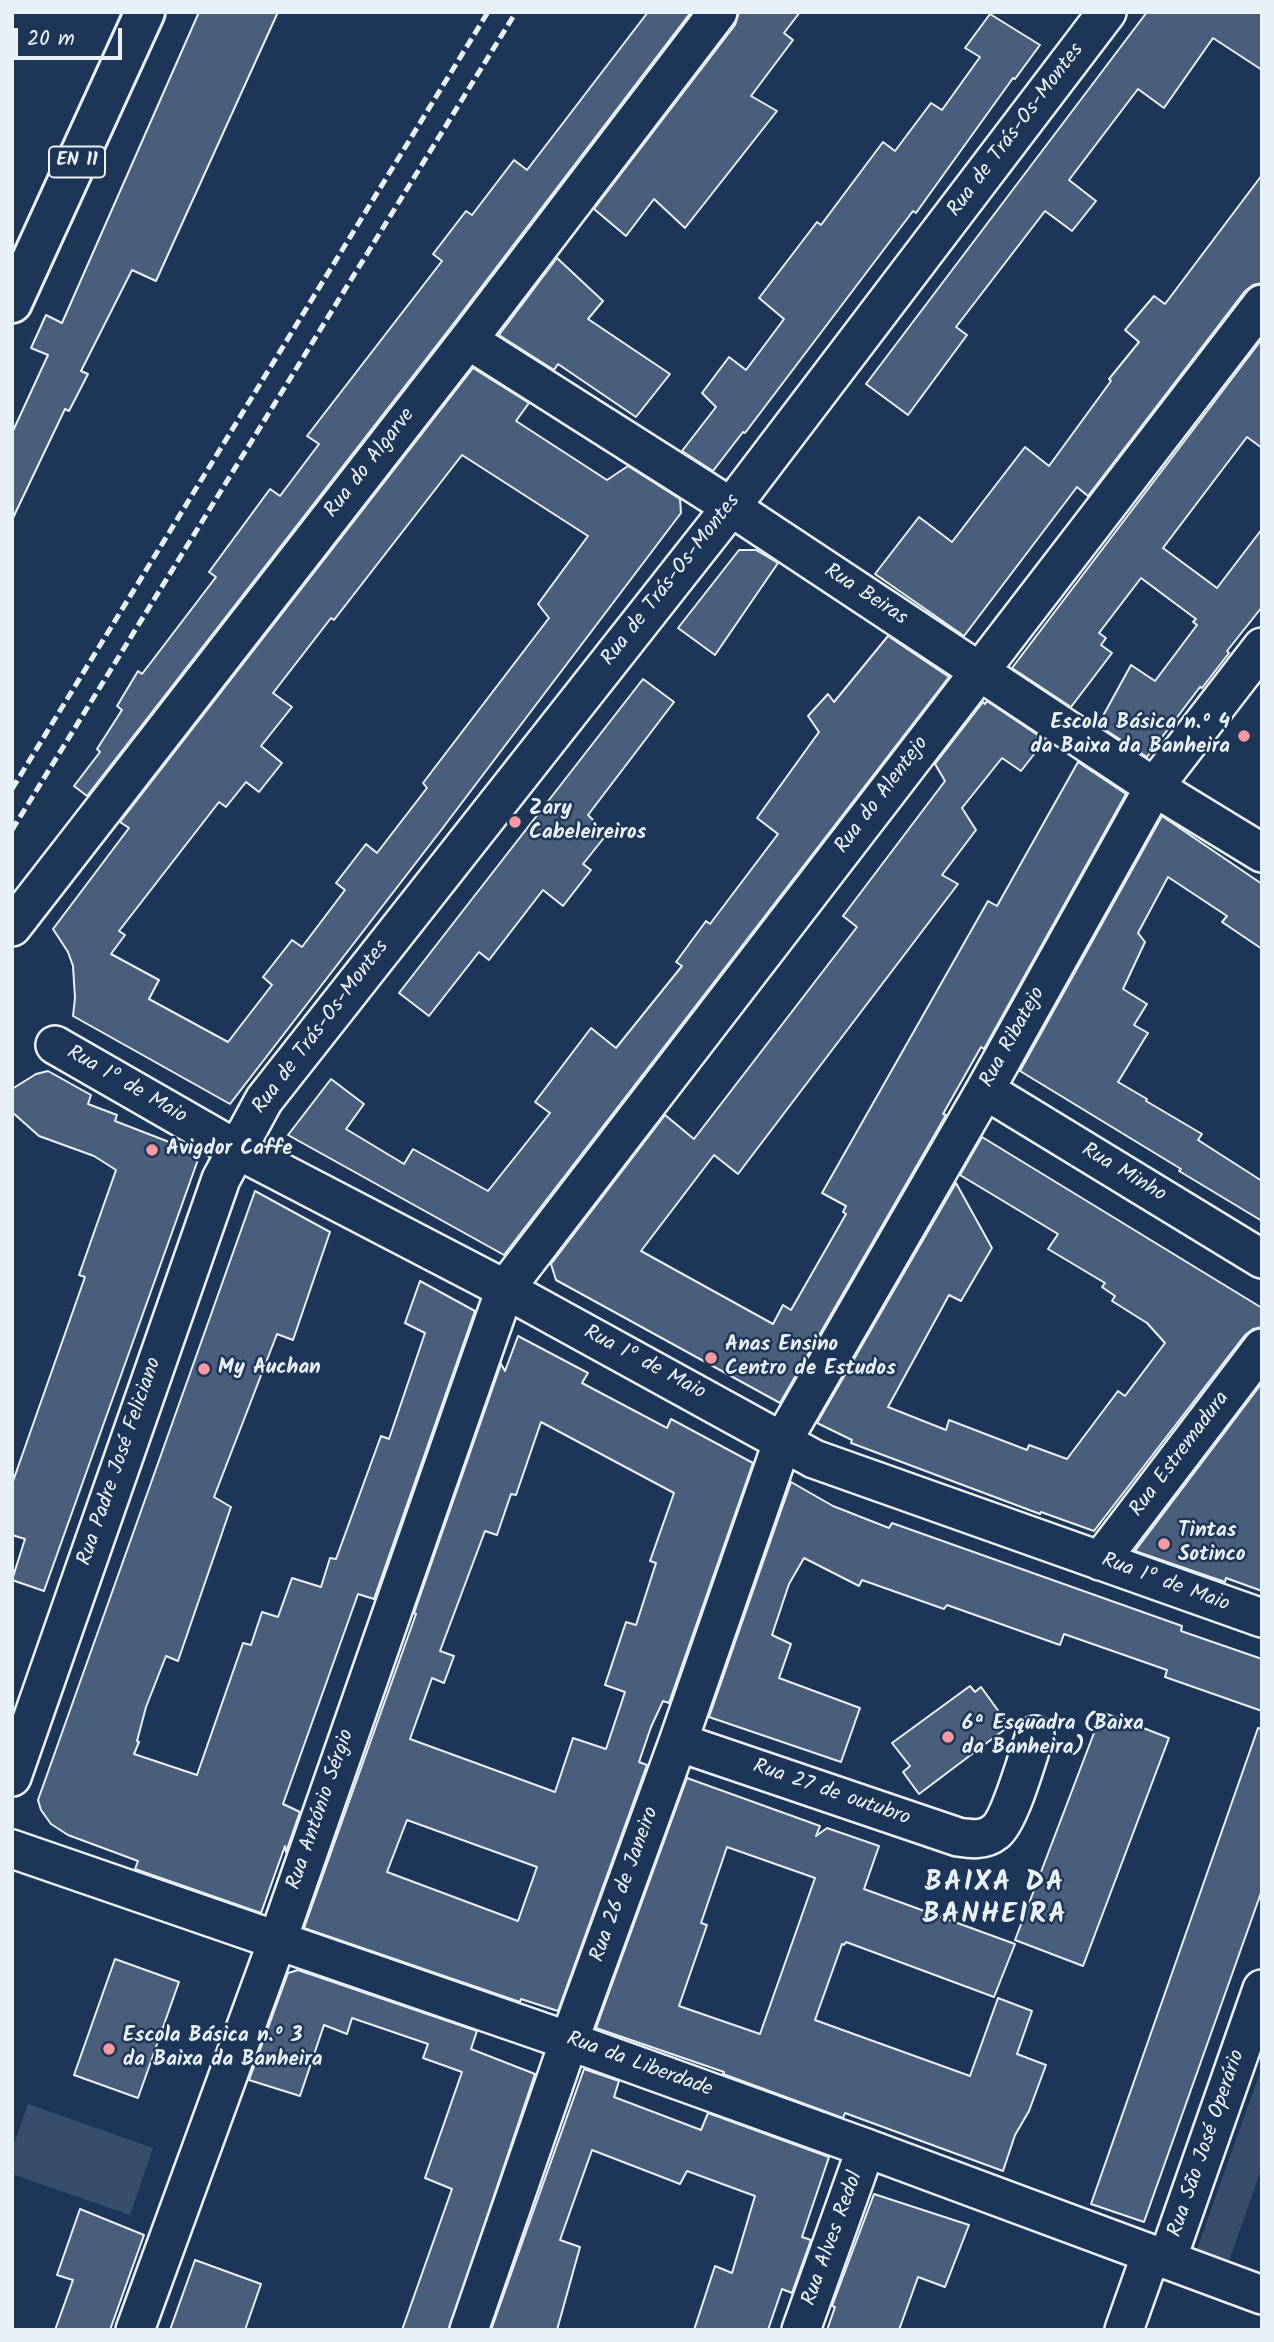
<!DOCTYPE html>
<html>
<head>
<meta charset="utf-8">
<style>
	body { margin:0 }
	#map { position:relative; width:1274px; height:2342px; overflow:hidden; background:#1d3557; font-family:Kalam,sans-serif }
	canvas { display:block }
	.frame { position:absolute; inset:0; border:14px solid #e8f1f8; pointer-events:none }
	.scale { position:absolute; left:14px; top:28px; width:108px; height:32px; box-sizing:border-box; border:4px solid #e8f1f8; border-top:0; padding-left:9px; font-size:21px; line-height:24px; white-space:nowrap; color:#e8f1f8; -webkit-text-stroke:5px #1d3557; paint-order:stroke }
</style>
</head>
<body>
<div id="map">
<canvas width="1274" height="2342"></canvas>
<div class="frame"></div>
<div class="scale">20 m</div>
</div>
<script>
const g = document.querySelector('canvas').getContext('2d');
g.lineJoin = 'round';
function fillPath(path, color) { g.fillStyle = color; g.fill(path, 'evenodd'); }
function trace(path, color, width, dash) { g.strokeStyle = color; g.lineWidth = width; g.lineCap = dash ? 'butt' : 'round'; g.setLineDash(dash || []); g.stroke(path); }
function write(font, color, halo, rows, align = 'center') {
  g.font = font + ' Kalam,sans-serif'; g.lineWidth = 5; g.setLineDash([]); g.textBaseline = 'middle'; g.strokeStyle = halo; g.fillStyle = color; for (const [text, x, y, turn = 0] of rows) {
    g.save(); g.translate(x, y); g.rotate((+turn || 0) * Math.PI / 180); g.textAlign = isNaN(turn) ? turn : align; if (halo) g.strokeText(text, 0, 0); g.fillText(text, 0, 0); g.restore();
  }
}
fillPath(new Path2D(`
	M 1262,2067 L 1262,2167 L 1229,2261 L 1197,2249 Z
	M 28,2104 L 153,2148 L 130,2215 L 12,2174 L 12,2150 Z`), '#374d6c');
const building = new Path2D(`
	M 199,12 L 278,12 L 156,281 L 132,270 L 81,371 L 88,374 L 69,411 L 65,409 L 12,520 L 12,433 L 48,355 L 31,348 L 46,315 L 62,323 Z
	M 648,12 L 691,12 L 451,327 L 87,796 L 74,786 L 100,752 L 97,749 L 122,710 L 117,706 L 138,671 L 142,674 L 216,577 L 209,572 L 270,489 L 280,496 L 319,444 L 307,436 L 442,261 L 433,254 L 466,211 L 472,215 L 514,160 L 527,170 Z
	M 739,12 L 800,12 L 784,33 L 793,40 L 751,96 L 777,111 L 685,228 L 654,199 L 626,236 L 594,209 L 735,25 Z
	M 1147,12 L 1262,12 L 1262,70 L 1213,38 L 1164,108 L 1138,89 L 1069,180 L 1096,201 L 1072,231 L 1045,211 L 956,327 L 967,335 L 908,415 L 866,384 Z
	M 990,14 L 1040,45 L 1015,79 L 1013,78 L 916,213 L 913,211 L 745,433 L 743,432 L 713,471 L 682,451 L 716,407 L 702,393 L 729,357 L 746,370 L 784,319 L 759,298 L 817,222 L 821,225 L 883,142 L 895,151 L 931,103 L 942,110 L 980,57 L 965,48 Z
	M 1262,175 L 1262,283 L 1253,285 L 1245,291 L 1088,496 L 1077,487 L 964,636 L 875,574 L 919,517 L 952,542 L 1025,447 L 1049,466 L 1111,381 L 1109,379 L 1139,342 L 1125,330 L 1154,296 L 1165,304 Z
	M 557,258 L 603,301 L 588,319 L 670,374 L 636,417 L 558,364 L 554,370 L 499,335 Z
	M 1262,339 L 1262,448 L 1247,437 L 1163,548 L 1217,588 L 1262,529 L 1262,607 L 1227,651 L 1229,653 L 1202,688 L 1200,687 L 1147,757 L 1098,725 L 1131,665 L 1155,681 L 1197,625 L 1193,622 L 1196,619 L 1141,578 L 1099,633 L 1106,638 L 1101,645 L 1112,653 L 1071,707 L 1012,668 Z
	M 473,368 L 529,403 L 516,421 L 607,480 L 628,466 L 680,499 L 681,513 L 442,829 L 230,1104 L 73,1016 L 75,998 L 73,966 L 68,952 L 53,929 L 129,828 L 120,822 ZM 462,455 L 588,536 L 538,604 L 549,618 L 423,783 L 427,788 L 377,853 L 366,844 L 336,883 L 345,890 L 302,947 L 292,940 L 263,977 L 272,985 L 228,1042 L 149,999 L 159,980 L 111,954 L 125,935 L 119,931 L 219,802 L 226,807 L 246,782 L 259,792 L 282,763 L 261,746 L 292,707 L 273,693 L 331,618 L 334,620 Z
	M 739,550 L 756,550 L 778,563 L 715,655 L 678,628 Z
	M 888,636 L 949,677 L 504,1255 L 288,1135 L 331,1079 L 364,1104 L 346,1129 L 404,1164 L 413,1149 L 488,1191 L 550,1113 L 535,1102 L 591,1028 L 616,1048 L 682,966 L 676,962 L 706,921 L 710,924 L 778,834 L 757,818 L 819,732 L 808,716 L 828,694 L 834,702 Z
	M 643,679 L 674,702 L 588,815 L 607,834 L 583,864 L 591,870 L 563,906 L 543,890 L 489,960 L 479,952 L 429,1016 L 399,993 Z
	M 987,701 L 1045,740 L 1021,771 L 1002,758 L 962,808 L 976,830 L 942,875 L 958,884 L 738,1174 L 714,1155 L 641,1251 L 773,1324 L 783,1305 L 791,1310 L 846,1214 L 843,1212 L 846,1206 L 822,1193 L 988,901 L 997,906 L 1078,762 L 1126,794 L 984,1049 L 981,1047 L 943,1114 L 946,1115 L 780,1403 L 556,1280 L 551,1264 L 665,1115 L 694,1139 L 857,927 L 843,916 L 945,781 L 935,764 L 983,702 L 985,704 Z
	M 1162,816 L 1262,884 L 1262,949 L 1222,922 L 1227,916 L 1168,877 L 1138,933 L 1145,942 L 1123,989 L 1147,1004 L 1134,1025 L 1148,1033 L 1118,1082 L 1147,1099 L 1146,1101 L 1202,1134 L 1198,1140 L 1262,1181 L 1262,1221 L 1179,1171 L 1181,1169 L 1020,1071 Z
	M 48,1071 L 91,1095 L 88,1104 L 117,1115 L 115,1121 L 200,1154 L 44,1591 L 12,1580 L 25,1539 L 12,1535 L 12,1484 L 85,1277 L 79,1275 L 116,1170 L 94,1156 L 39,1136 L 12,1112 L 12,1089 L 36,1074 Z
	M 982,1137 L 1262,1308 L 1262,1327 L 1253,1329 L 1245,1335 L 1094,1531 L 1041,1512 L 1040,1514 L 851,1443 L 852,1440 L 817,1423 L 956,1183 L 992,1248 L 961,1301 L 949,1295 L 888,1407 L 946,1430 L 949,1420 L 1027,1450 L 1029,1445 L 1067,1459 L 1118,1391 L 1125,1396 L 1165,1343 L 1147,1323 L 1112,1301 L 1115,1296 L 1102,1287 L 1105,1283 L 1048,1249 L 1058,1234 L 960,1175 Z
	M 255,1191 L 330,1232 L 293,1340 L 277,1334 L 214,1497 L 231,1507 L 178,1661 L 166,1656 L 146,1707 L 137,1741 L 139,1742 L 134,1754 L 197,1775 L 243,1643 L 251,1645 L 262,1612 L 278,1617 L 292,1578 L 321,1587 L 330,1558 L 336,1559 L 381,1436 L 389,1439 L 425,1333 L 405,1323 L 420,1281 L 475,1311 L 374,1599 L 358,1594 L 283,1804 L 300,1812 L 286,1852 L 285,1846 L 261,1913 L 135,1869 L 138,1861 L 68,1835 L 51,1824 L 41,1810 L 38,1800 Z
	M 518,1336 L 588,1373 L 582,1383 L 667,1428 L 671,1419 L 753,1463 L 669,1703 L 663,1701 L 651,1727 L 639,1762 L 647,1765 L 558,2011 L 521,1999 L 520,2002 L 304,1928 L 416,1614 L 414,1613 L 501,1364 L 505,1371 ZM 541,1422 L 674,1493 L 650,1561 L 656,1563 L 636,1625 L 626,1622 L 605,1685 L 625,1692 L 606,1749 L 573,1738 L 555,1792 L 410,1739 L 432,1678 L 444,1683 L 454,1656 L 440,1651 L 485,1531 L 497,1535 L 511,1494 L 516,1495 ZM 407,1820 L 537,1867 L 518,1921 L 387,1872 Z
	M 1262,1383 L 1262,1591 L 1226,1578 L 1225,1582 L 1135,1551 Z
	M 791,1482 L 833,1506 L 889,1528 L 892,1523 L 1182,1626 L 1181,1631 L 1262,1659 L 1262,1711 L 1165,1677 L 1167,1670 L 1064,1634 L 1060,1645 L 947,1605 L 944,1609 L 862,1580 L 859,1586 L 804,1558 L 789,1584 L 772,1635 L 791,1644 L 779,1678 L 860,1708 L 841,1762 L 709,1717 Z
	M 970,1686 L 975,1692 L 981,1687 L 1005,1720 L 1000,1724 L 1004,1730 L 919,1794 L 903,1772 L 910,1766 L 892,1743 Z
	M 1102,1712 L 1169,1738 L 1083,1966 L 1015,1940 Z
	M 1258,1728 L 1262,1729 L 1262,1890 L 1144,2222 L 1091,2204 Z
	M 687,1778 L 820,1826 L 816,1836 L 827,1828 L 879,1846 L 864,1889 L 1015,1944 L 994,1997 L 846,1942 L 844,1945 L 842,1944 L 815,2020 L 970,2076 L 998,1998 L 1032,2011 L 1017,2054 L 1046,2065 L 1029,2111 L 1015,2135 L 1003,2171 L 845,2113 L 843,2118 L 723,2074 L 724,2072 L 596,2028 ZM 727,1847 L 815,1878 L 760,2034 L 679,2006 L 707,1925 L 701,1923 Z
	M 115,1959 L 179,1982 L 138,2098 L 74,2075 Z
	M 298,1970 L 477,2031 L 471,2049 L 535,2074 L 449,2330 L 402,2330 L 452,2189 L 425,2178 L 462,2072 L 423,2058 L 428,2044 L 352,2018 L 347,2034 L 324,2025 L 300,2096 L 249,2080 L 288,1973 Z
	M 584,2069 L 619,2081 L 614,2097 L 701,2130 L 708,2113 L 829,2157 L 802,2237 L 811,2240 L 792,2293 L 782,2289 L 768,2330 L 694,2330 L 715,2266 L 732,2273 L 755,2196 L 687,2171 L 680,2184 L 592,2150 L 560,2240 L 580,2247 L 557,2330 L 491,2330 Z
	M 874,2194 L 969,2225 L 945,2287 L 918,2277 L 899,2330 L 827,2330 L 835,2307 L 832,2306 Z
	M 80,2209 L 144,2235 L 110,2330 L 55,2330 L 73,2280 L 57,2275 Z
	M 195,2260 L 261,2284 L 245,2330 L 170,2330 Z`);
fillPath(building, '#495e7a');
trace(building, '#e8f1f8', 2);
const minor = new Path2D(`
	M 468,340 L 731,507 L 1154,787 L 1262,853
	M 12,927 L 468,340 L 718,12
	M 55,1045 L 236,1149 L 505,1289 L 814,1459 L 1262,1618
	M 985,1090 L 1262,1259
	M 1100,1561 L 1262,1348
	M 678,1742 L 958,1837 C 971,1839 984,1841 995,1832 C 1010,1821 1028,1755 1035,1735
	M 12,1777 L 221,1179 L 264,1100 L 731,507 L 1107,12
	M 12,1849 L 569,2041 L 866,2148 L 1262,2295
	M 1167,2260 L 1262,1989
	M 135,2330 L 278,1939 L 505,1289 L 1262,304
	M 469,2330 L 569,2041 L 678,1742 L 783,1440 L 985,1090 L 1154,787 L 1262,647
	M 801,2330 L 866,2148
	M 1124,2330 L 1151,2254`);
const major = new Path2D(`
	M 12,303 L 145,12`);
trace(minor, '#e8f1f8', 42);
trace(major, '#e8f1f8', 44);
trace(minor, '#1d3557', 37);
trace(major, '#1d3557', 38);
trace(new Path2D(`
	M 12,789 L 488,12
	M 12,830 L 516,12`), '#e8f1f8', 5, [10, 5]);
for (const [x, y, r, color] of [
	[1244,736,7,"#ff9aa2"],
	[515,822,7,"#ff9aa2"],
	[152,1150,7,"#ff9aa2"],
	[711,1358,7,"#ff9aa2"],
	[204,1369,7,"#ff9aa2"],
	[1164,1544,7,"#ff9aa2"],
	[948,1737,7,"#ff9aa2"],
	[109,2049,7,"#ff9aa2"]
]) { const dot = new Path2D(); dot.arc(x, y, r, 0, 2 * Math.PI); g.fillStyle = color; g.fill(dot); trace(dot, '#1d3557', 2.5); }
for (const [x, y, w] of [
	[77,162,56]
]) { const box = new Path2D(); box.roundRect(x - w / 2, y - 15.5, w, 31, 5); g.fillStyle = '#1d3557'; g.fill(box); trace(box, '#e8f1f8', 2); }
write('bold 19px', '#e8f1f8', null, [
	["EN 11",77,162]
]);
write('21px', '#e8f1f8', '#1d3557', [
	["Rua de Trás-Os-Montes",1017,131,-53],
	["Rua do Algarve",371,464,-52],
	["Rua de Trás-Os-Montes",672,581,-52],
	["Rua Beiras",865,596,33],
	["Rua do Alentejo",883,796,-53],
	["Rua de Trás-Os-Montes",322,1028,-53],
	["Rua Ribatejo",1014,1038,-61],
	["Rua 1º de Maio",126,1086,30],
	["Rua Minho",1123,1174,31],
	["Rua 1º de Maio",644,1364,28],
	["Rua Estremadura",1181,1455,-53],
	["Rua Padre José Feliciano",121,1462,-71],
	["Rua 1º de Maio",1165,1584,20],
	["Rua 27 de outubro",831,1794,19],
	["Rua António Sérgio",322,1810,-71],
	["Rua 26 de Janeiro",626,1885,-70],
	["Rua da Liberdade",639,2066,20],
	["Rua São José Operário",1208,2144,-71],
	["Rua Alves Redol",834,2239,-70]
]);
write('bold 21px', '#e8f1f8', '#1d3557', [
	["Escola Básica n.º 4",1230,724,"right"],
	["da Baixa da Banheira",1230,748,"right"],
	["Zary",529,810],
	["Cabeleireiros",529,834],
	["Avigdor Caffe",166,1150],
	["Anas Ensino",725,1346],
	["Centro de Estudos",725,1370],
	["My Auchan",218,1369],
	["Tintas",1178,1532],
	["Sotinco",1178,1556],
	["6ª Esquadra (Baixa",962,1725],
	["da Banheira)",962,1749],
	["Escola Básica n.º 3",123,2037],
	["da Baixa da Banheira",123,2061]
], 'left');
g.letterSpacing = '2px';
write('bold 28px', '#e8f1f8', '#1d3557', [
	["BAIXA DA",995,1885],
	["BANHEIRA",995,1917]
]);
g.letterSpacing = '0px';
</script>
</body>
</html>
